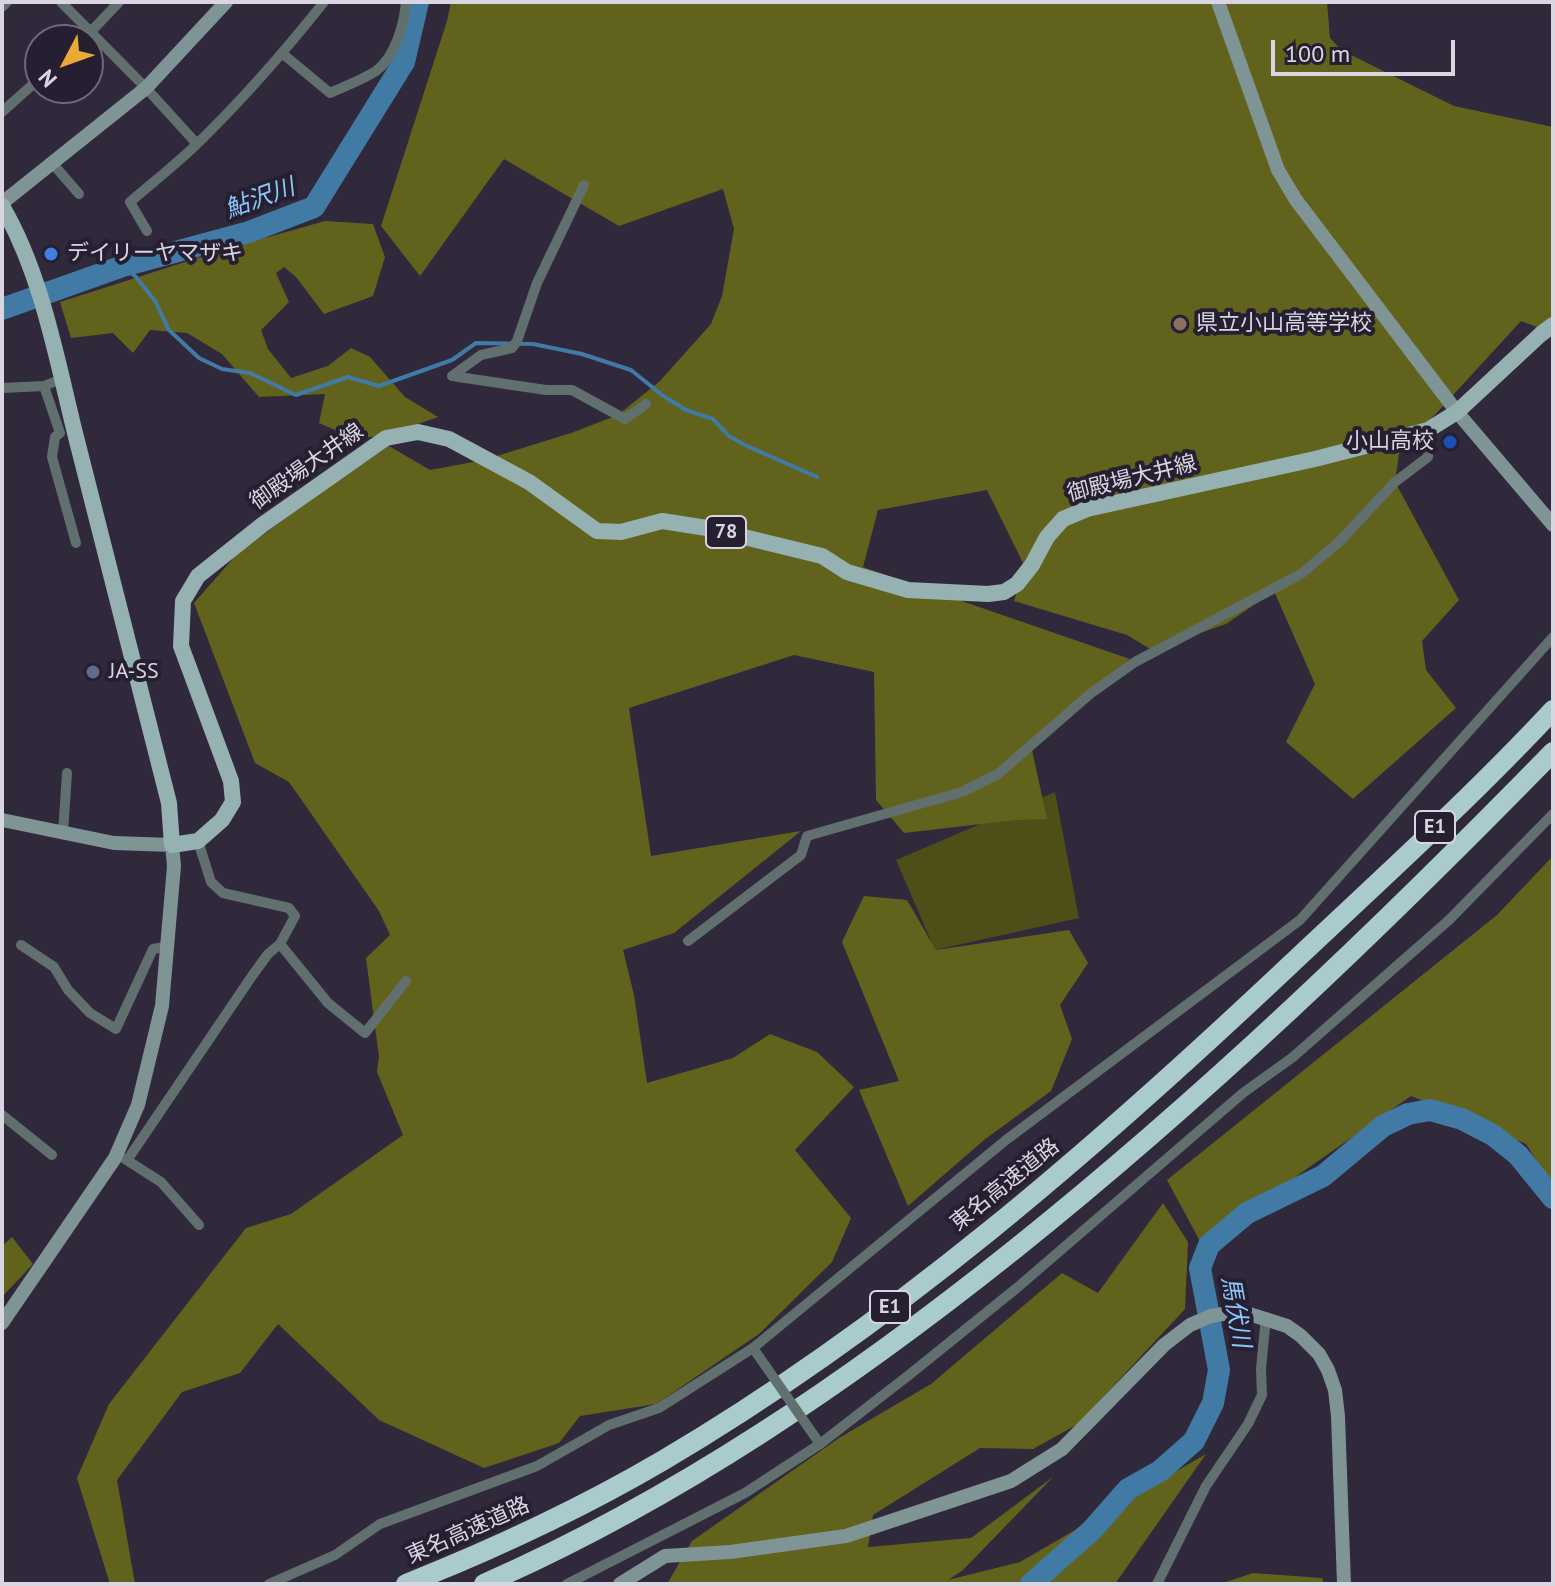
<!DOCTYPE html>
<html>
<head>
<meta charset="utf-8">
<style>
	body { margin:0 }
	#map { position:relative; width:1555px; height:1586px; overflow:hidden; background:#30283b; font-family:"PT Sans",sans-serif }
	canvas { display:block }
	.frame { position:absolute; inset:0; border:4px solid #d9d5e1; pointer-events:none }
	.north { position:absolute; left:24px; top:24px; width:80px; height:80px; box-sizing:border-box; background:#261f31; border:2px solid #6e6877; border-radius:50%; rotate:229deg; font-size:22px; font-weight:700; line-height:32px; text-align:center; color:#d9d5e1 }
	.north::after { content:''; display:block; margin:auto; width:28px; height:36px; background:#eaaa38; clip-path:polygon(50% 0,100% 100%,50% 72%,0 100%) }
	.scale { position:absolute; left:1271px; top:40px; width:184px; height:36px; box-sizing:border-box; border:4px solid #d9d5e1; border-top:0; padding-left:10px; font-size:24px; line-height:28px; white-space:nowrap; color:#d9d5e1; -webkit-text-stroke:6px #261f31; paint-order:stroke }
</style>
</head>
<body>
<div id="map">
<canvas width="1555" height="1586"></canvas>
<div class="frame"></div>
<div class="north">N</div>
<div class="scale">100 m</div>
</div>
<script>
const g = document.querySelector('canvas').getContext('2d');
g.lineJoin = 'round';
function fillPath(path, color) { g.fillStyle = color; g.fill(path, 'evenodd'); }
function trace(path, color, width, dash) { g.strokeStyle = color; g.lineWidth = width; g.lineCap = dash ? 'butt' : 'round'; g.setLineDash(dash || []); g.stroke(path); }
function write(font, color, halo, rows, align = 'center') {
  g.font = font + ' "PT Sans","Noto Sans JP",sans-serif'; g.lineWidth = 8; g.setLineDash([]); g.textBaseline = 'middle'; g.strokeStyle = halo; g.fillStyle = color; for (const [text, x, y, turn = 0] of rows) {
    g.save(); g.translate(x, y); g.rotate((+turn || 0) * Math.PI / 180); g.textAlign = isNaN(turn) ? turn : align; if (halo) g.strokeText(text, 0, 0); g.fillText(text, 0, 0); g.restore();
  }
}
fillPath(new Path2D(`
	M 1055,792 L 1079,918 L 935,950 L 896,860 Z`), '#4d4e18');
fillPath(new Path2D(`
	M 451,2 L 1327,2 L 1330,38 L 1341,50 L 1454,106 L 1553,127 L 1553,333 L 1521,321 L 1399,454 L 1395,482 L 1459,600 L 1422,641 L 1426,670 L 1456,708 L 1353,799 L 1286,742 L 1315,684 L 1274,591 L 1226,624 L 1152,650 L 1127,635 L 1014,601 L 1025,567 L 987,490 L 878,510 L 863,567 L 1130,659 L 1031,745 L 1047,819 L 1016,820 L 904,833 L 876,800 L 874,672 L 794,655 L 629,708 L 651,856 L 801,831 L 674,933 L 623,950 L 634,995 L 647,1083 L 733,1058 L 770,1034 L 817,1052 L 854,1087 L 795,1150 L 851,1218 L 832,1262 L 759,1334 L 656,1404 L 580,1416 L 559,1443 L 484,1468 L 379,1420 L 278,1324 L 240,1373 L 182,1392 L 117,1480 L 135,1584 L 110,1584 L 77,1478 L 109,1404 L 246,1228 L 291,1214 L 403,1135 L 377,1072 L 379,1057 L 366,958 L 390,935 L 379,911 L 289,782 L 255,763 L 194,603 L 237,554 L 315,496 L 389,446 L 430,470 L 484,460 L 571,433 L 618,415 L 660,381 L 711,324 L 722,296 L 734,229 L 723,189 L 619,226 L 504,159 L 420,276 L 381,226 L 447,21 Z
	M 325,221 L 373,224 L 385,257 L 373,296 L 324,314 L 296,277 L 284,267 L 276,273 L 289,302 L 261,330 L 268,349 L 291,378 L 328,366 L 351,348 L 370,357 L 405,397 L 438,417 L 385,436 L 353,438 L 319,423 L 325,394 L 259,397 L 222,354 L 187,333 L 150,330 L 133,353 L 113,333 L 71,338 L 60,302 L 226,249 Z
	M 1553,856 L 1553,1187 L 1526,1144 L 1411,1096 L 1201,1243 L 1167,1180 L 1497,915 Z
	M 864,896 L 907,900 L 936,950 L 1069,930 L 1088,963 L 1060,1005 L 1072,1039 L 1051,1091 L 984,1140 L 908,1206 L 859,1090 L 899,1081 L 842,942 Z
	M 1163,1203 L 1188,1242 L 1185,1309 L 1078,1424 L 1033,1449 L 980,1448 L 873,1515 L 868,1547 L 971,1538 L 1053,1477 L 963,1570 L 948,1580 L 1020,1562 L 1206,1454 L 1115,1584 L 667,1584 L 692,1541 L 839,1438 L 931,1384 L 1062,1273 L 1098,1293 Z
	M 12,1237 L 33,1264 L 2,1297 L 2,1246 Z
	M 1253,1573 L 1322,1578 L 1324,1584 L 1220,1584 Z`), '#61631d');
trace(new Path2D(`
	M 123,266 L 136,277 L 155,301 L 169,330 L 199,358 L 222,369 L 250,373 L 296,395 L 348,377 L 379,386 L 452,360 L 476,343 L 533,344 L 582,354 L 631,370 L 662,395 L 686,410 L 713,419 L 729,436 L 745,445 L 817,477`), '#427aa6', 4);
trace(new Path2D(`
	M 2,309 L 123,266 L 249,232 L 314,207 L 404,62 L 418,2
	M 1031,1584 L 1092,1530 L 1128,1489 L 1160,1471 L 1194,1441 L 1213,1403 L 1219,1370 L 1200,1268 L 1209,1245 L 1247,1213 L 1323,1176 L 1383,1126 L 1408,1114 L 1430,1110 L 1462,1119 L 1493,1135 L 1518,1155 L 1553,1198`), '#427aa6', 22);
trace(new Path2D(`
	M 61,2 L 146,88 L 197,144
	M 2,7 L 7,2
	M 83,40 L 119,2
	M 283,54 L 330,93 C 345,86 362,80 376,71 C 395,57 404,25 406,2
	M 2,112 L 40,78
	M 53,164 L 79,194
	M 147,231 L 130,202 C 153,182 178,163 200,141 C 245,97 285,51 324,2
	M 452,376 L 481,355 L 512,348 L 517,341 L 537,283 L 584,185
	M 452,376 L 546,390 L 572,390 L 625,419 L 646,404
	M 44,386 L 60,433 L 55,437 L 52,457 L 76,543
	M 2,388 L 44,386 L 61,379
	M 63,833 L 67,773
	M 198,841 L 211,882 L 223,893 L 289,908 L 295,916 L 280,944 L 328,1003 L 365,1033 L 406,981
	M 688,941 L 801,855 L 807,836 L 962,792 L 998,774 L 1090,694 L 1135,662 L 1301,574 L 1339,542 L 1395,482 L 1428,457 L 1428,430
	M 21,945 L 54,967 L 68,990 L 90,1013 L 116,1029 L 153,949 L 169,946
	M 2,1115 L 52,1155
	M 125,1159 L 161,1182 L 199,1225
	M 128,1159 L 252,976 L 268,954 L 280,944
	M 269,1584 L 335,1555 L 380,1524 L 537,1466 L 609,1425 L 659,1408 L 753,1348 L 1006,1140 L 1300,920 L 1553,637
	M 567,1584 L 745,1493 L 820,1444 L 909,1375 L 1018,1287 L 1243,1093 L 1293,1057 L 1449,920 L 1553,814
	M 1157,1584 L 1206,1486 L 1248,1424 L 1262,1395 L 1261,1369 L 1266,1317`), '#626f6f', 10);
trace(new Path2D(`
	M 1218,2 L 1278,170 L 1296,200 L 1457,412 L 1553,525
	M 2,203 L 146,88 L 226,2
	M 2,820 L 114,843 L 172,845 L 174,866 L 162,1006 L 138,1105 L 115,1158 L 2,1323
	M 620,1584 L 665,1556 L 730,1552 L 846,1536 L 1011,1481 L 1062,1449 L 1164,1345 L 1190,1325 L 1211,1316 L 1240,1311 L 1287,1326 L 1301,1336 L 1319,1354 L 1328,1370 L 1335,1390 L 1338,1416 L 1344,1584`), '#7f9494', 14);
trace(new Path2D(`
	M 2,206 C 42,274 57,361 76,437 C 107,559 138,681 169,803 L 172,845 L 198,841 L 222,820 L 233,802 L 231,781 L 181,646 L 183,601 L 198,576 L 262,525 L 386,438 L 418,432 L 449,439 L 529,482 L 597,531 L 621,532 L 662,521 L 707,528 L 822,556 L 847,572 L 908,590 L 988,594 L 1004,592 L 1017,584 L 1032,565 L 1047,537 L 1063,519 L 1087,509 L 1315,459 L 1428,430 L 1457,412 L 1541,334 L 1553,325`), '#96b1b1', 16);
trace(new Path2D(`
	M 406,1584 C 494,1549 580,1509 662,1461 C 893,1325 1097,1147 1291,964 C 1379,881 1470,799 1553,710
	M 484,1584 C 677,1499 851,1380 1015,1249 C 1206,1096 1382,927 1553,752`), '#aacbcb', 20);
trace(new Path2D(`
	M 753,1348 L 820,1444`), '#626f6f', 10);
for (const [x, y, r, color] of [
	[51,254,8,"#3f7fe0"],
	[1180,324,8,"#8d6e63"],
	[1450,442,8,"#1a4fb4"],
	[93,672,8,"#5c6f8a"]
]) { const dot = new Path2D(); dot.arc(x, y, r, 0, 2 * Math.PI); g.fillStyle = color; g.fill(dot); trace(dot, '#261f31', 3); }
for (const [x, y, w] of [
	[726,532,40],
	[1435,827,40],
	[890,1307,40]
]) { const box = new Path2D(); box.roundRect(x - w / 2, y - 16, w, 32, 6); g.fillStyle = '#261f31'; g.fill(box); trace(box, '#d9d5e1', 2); }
write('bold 20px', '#d9d5e1', null, [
	["78",726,532],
	["E1",1435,827],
	["E1",890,1307]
]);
write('22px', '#d9d5e1', '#261f31', [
	["デイリーヤマザキ",67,254],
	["県立小山高等学校",1196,324],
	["小山高校",1434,442,"right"],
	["JA-SS",109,672]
], 'left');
write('22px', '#d9d5e1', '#261f31', [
	["御殿場大井線",307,467,-35],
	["御殿場大井線",1132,479,-14],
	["東名高速道路",1005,1185,-39],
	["東名高速道路",468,1531,-24]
]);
write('italic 24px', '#89c8fb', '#261f31', [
	["鮎沢川",260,199,-20],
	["馬伏川",1235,1312,80]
]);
</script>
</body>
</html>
